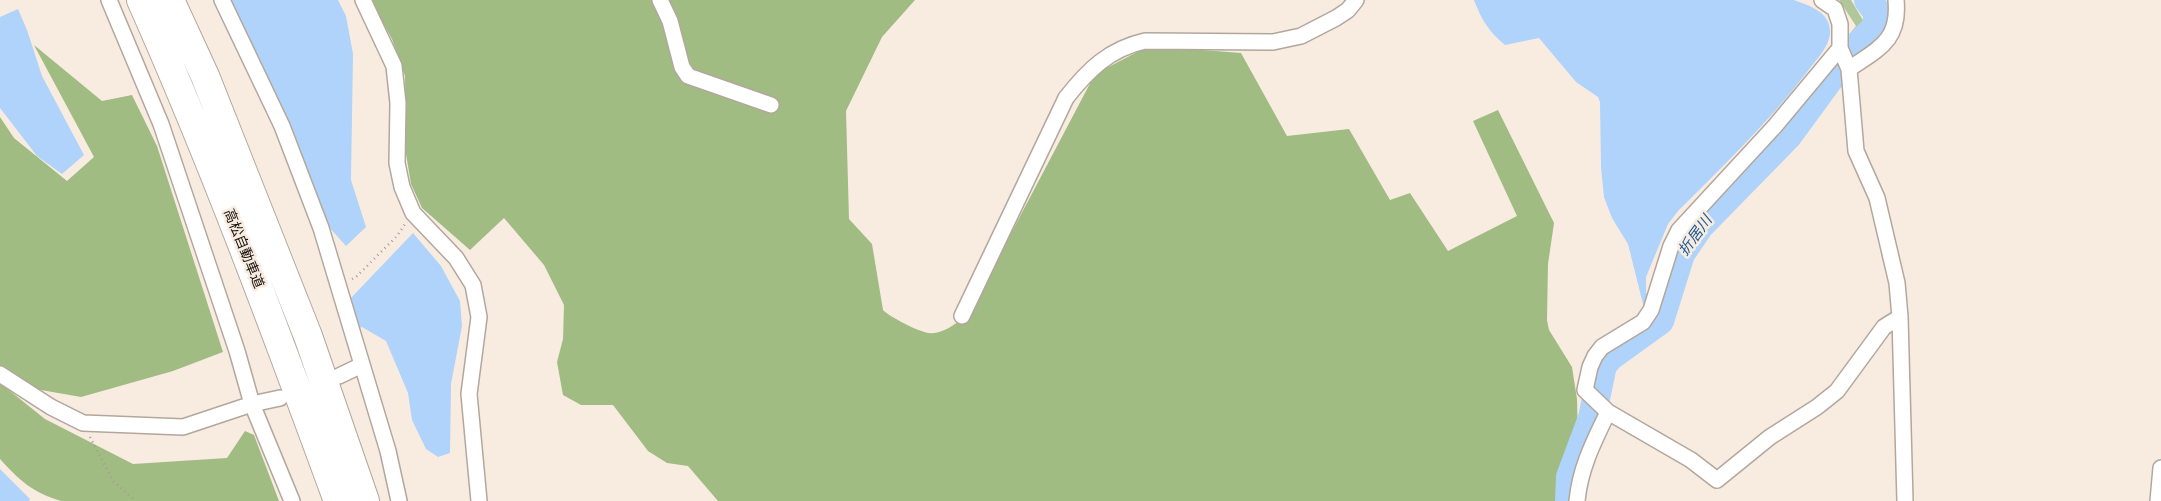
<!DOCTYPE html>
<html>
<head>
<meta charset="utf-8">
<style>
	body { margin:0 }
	canvas { display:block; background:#f8ece1 }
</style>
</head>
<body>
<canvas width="2161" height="501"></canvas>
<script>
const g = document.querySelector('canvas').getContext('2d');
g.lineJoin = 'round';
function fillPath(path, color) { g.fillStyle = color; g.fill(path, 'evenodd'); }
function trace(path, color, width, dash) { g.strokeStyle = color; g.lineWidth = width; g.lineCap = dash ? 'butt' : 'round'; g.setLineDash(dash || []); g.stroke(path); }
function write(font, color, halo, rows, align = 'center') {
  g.font = font + ' "Sofia Sans Condensed","Noto Sans JP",sans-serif'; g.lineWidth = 5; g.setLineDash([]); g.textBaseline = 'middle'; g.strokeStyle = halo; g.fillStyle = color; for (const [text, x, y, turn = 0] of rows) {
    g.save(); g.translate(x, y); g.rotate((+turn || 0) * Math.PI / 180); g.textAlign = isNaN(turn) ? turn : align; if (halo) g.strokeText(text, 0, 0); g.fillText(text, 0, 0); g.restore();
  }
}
fillPath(new Path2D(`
	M 1839,0 L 1851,0 L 1867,27 L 1857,38 L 1848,36 L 1856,26 Z`), '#b0c79a');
fillPath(new Path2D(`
	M 370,0 L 915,0 L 882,37 L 846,111 L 849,219 L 872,244 L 883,310 C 890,317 919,332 929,333 C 942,335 958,322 968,315 L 1095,74 L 1141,50 L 1165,47 L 1241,53 L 1287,136 L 1349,129 L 1390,200 L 1410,193 L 1448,251 L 1517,216 L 1473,121 L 1498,110 L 1554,223 L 1548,264 L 1547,320 L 1549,330 L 1572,367 L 1577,399 L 1578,442 L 1565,480 L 1564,501 L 718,501 L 688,466 L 667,463 L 648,451 L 613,405 L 581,405 L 563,395 L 557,362 L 563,339 L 564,305 L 544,265 L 504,218 L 470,250 L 422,208 L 411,184 L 406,154 L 405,76 L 392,39 Z
	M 34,45 L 102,101 L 132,95 L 157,146 L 223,352 L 173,371 L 81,397 L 24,387 L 0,365 L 0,117 L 14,138 L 67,181 L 94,157 Z
	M 0,383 L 45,419 L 133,464 L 227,458 L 245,431 L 254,435 L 279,501 L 61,501 C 32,492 20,481 0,459 Z`), '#a0bc82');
fillPath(new Path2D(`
	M 231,0 L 338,0 L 346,16 L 353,54 L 351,180 L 366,227 L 346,246 L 329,227 L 288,121 Z
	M 1474,0 L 1794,0 C 1810,6 1831,12 1830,33 C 1829,48 1815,61 1807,72 C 1768,123 1723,166 1678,211 L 1668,224 L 1646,277 L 1646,293 L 1650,296 L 1647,303 L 1643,304 L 1628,244 L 1612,218 L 1604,197 L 1601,167 L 1600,102 L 1598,97 L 1576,82 L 1539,38 L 1505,45 C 1489,32 1481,19 1474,0 Z
	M 18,9 L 27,30 L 42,76 L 84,155 L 62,174 L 37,156 L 0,108 L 0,17 Z
	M 413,233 L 441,266 L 460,301 L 462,326 L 451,384 L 450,453 L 438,457 L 426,449 L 412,420 L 408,393 L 386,341 L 362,327 L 357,329 L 349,300 Z
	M 0,469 L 30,499 L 29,501 L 0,501 Z`), '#afd3fb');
trace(new Path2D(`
	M 1569,501 L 1570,477 L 1592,418 L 1603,365 L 1610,357 L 1660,321 L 1681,254 L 1700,226 L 1788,136 L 1829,80 L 1851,52 L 1877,26 L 1877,12 L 1868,0`), '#afd3fb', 28);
const street = new Path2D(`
	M 109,0 L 161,124 L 237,351 L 252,404 L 292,501
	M 222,0 L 282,126 L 321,228 L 388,451 L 399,501
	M 363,0 L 394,66 L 398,103 L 397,163 L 402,187 L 413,213 L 456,258 L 473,285 L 479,317 L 469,394 L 479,501
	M 660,0 L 670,21 L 682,67 L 688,76 L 771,105
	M 1822,0 L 1835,9 L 1840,24 L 1840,48 L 1849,69 L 1856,151 L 1877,198 L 1897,283 L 1900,317 L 1905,501
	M 1840,48 L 1775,126 L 1679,230 L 1671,246 L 1651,310 L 1643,322 L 1602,347 L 1595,356 L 1590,367 L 1585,390 L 1608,412 L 1691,460 L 1717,480 L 1770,437 L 1817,407 L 1837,391 L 1884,327 L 1900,317
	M 1849,69 C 1878,49 1900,41 1896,0
	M 962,316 L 1066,98 C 1088,70 1109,49 1145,41 L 1273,42 L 1301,36 L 1336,18 L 1348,10 L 1356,0
	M 0,374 L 51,407 L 83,423 L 183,427 L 252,404 L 280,398
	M 339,376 L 362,365
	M 1577,501 C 1580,468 1594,441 1608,412
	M 2158,501 L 2161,468`);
const highway = new Path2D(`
	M 141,0 C 214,164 276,332 338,501
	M 170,0 L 205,76 L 308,336 L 365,501`);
trace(street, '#b3a79d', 18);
trace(highway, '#b3a79d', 30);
trace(new Path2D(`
	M 352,279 L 356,277 L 397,236 L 405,224
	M 90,437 L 113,481 L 136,501`), '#a69d94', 2.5, [1, 4]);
trace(street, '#fff', 15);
trace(highway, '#fff', 28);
write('14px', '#17130f', '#f8ece1', [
	["高松自動車道",243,249,68]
]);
write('italic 15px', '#195792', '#f8ece1', [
	["折居川",1696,236,-54]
]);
</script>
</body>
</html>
